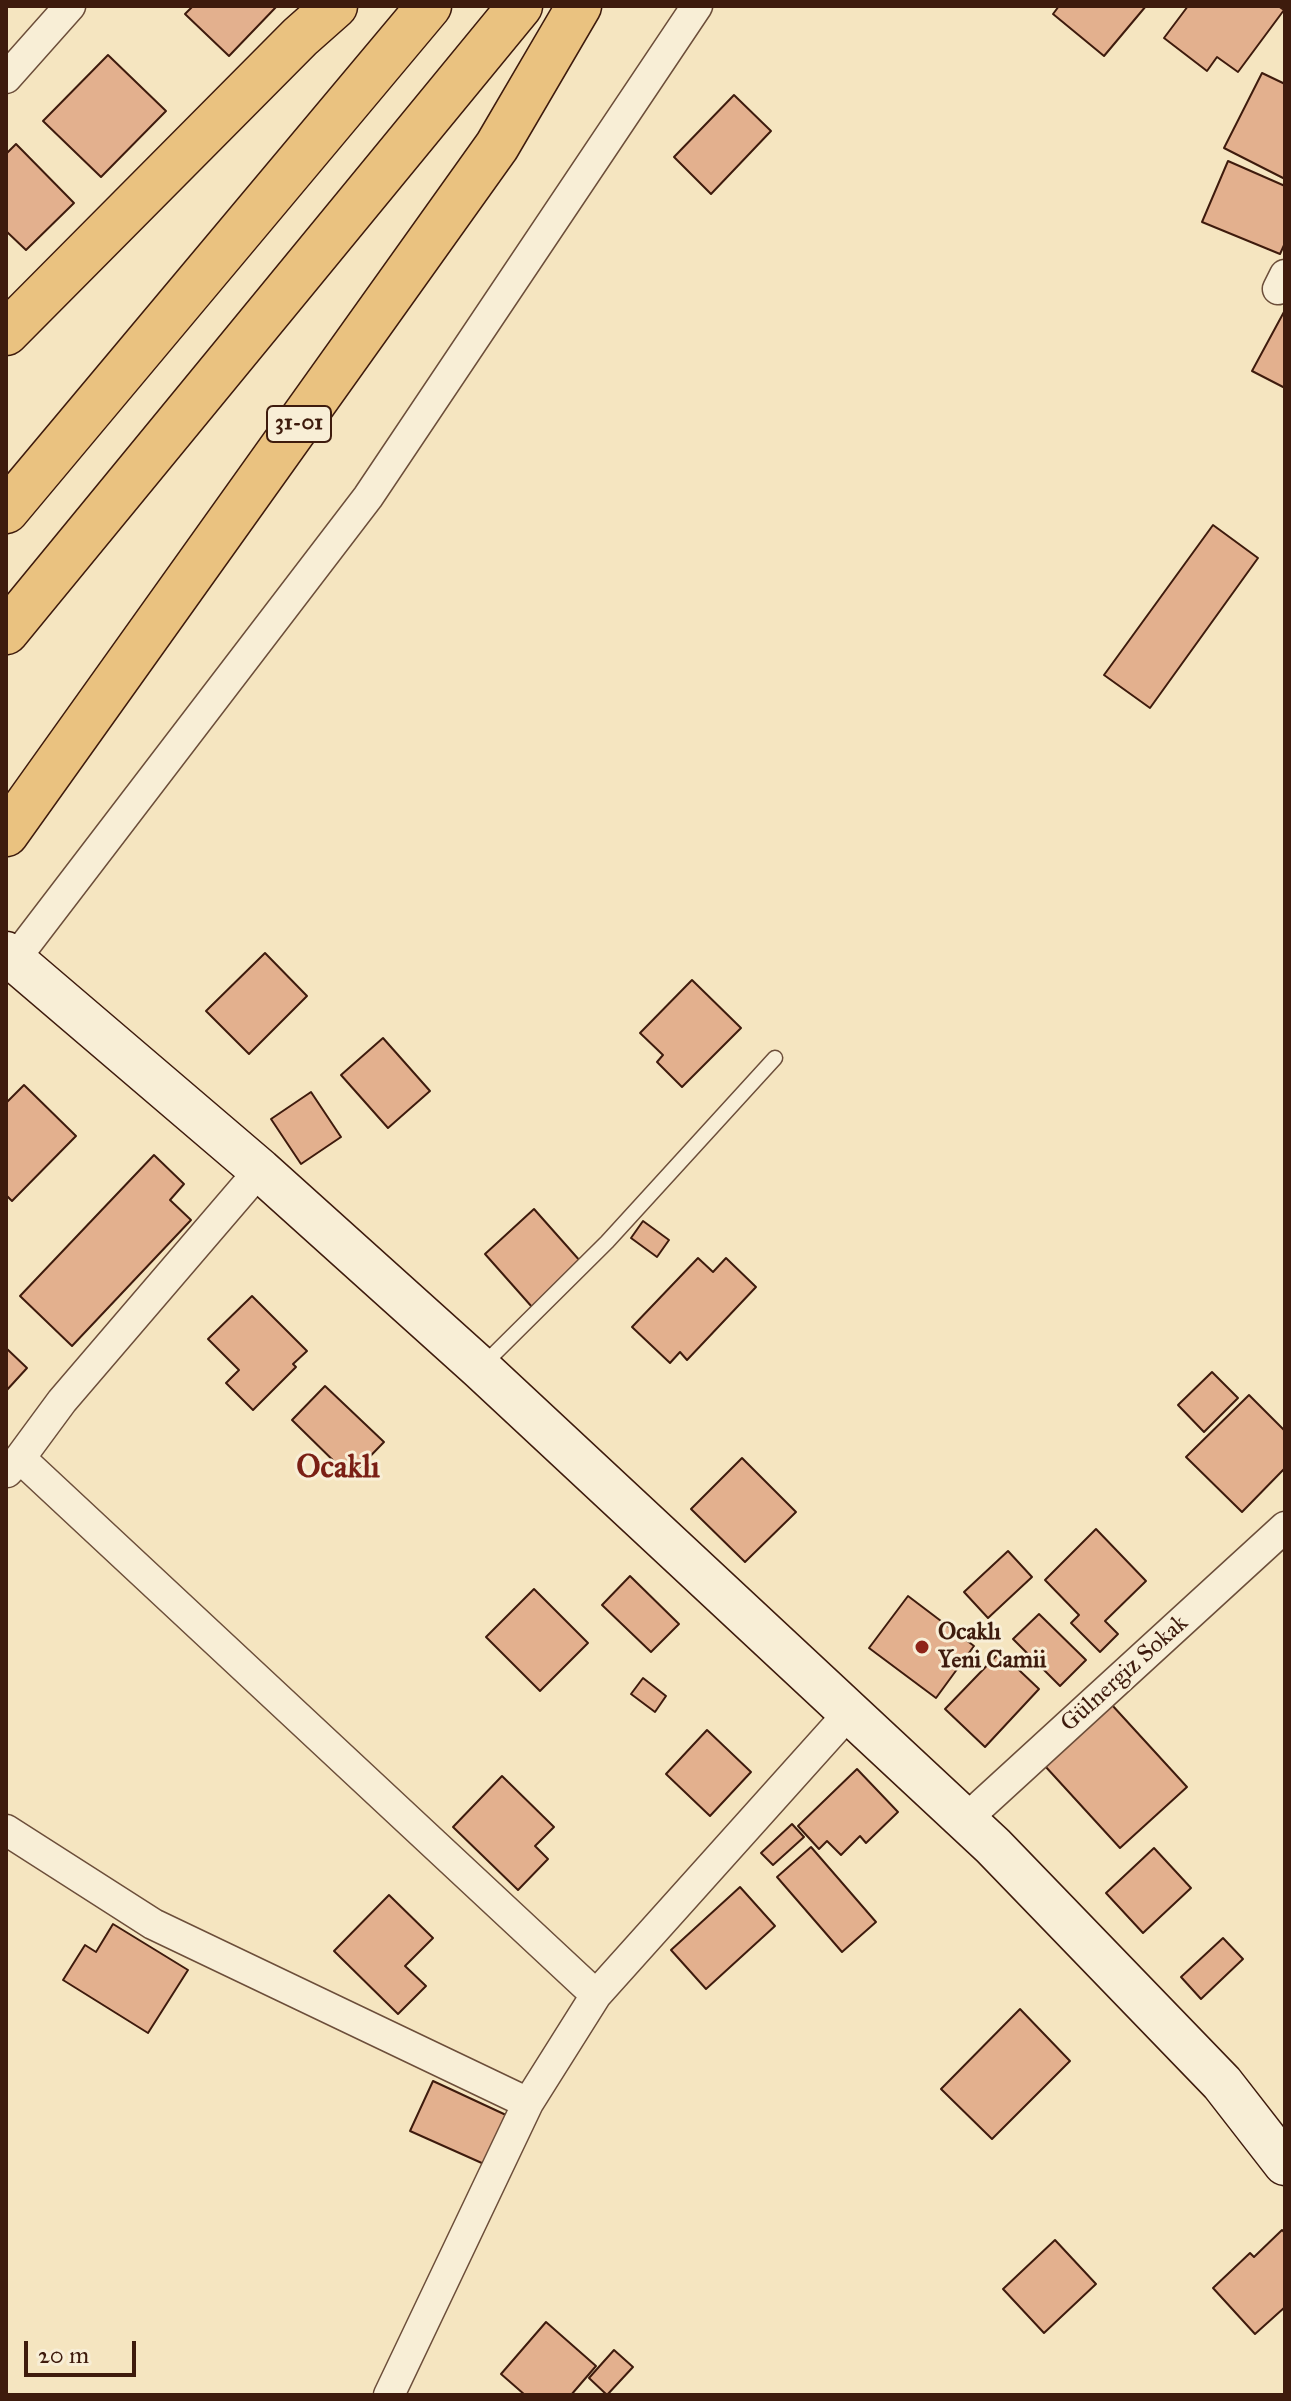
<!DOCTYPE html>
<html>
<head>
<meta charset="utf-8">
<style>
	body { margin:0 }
	#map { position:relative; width:1291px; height:2401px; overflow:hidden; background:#f5e5c0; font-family:"IM FELL Great Primer",serif }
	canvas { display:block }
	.frame { position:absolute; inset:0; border:8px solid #3e1b0d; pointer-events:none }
	.scale { position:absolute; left:24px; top:2341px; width:112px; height:36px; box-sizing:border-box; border:4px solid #3e1b0d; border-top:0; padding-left:10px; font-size:24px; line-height:28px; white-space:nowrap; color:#3e1b0d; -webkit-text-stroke:6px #f8eed6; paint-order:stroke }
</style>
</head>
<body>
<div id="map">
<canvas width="1291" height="2401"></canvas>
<div class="frame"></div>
<div class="scale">20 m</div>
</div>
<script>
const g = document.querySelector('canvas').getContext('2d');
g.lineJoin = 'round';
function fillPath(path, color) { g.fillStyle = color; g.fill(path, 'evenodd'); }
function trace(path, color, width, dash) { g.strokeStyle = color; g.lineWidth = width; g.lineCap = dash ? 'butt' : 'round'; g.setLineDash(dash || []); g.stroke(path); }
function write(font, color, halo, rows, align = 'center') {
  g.font = font + ' "IM FELL Great Primer",serif'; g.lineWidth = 6; g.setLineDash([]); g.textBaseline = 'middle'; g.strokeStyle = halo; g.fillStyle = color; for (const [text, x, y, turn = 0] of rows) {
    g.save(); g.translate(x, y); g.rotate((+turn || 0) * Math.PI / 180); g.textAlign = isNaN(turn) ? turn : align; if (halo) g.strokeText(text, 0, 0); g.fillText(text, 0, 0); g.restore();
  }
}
const building = new Path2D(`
	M 193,6 L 277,6 L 229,56 L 185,14 Z
	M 1059,6 L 1146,6 L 1104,56 L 1053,14 Z
	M 1188,6 L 1278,6 L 1284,10 L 1238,72 L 1217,57 L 1207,71 L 1164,38 Z
	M 108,55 L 166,111 L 101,177 L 43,121 Z
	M 1262,73 L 1285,84 L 1285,179 L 1224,148 Z
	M 734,95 L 771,131 L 711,194 L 674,157 Z
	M 16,144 L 74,203 L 26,250 L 6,231 L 6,154 Z
	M 1228,161 L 1285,186 L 1285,243 L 1280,254 L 1202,222 Z
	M 1285,310 L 1285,388 L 1252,371 Z
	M 1213,525 L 1258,558 L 1150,708 L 1104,675 Z
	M 265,953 L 307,996 L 249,1054 L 206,1011 Z
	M 692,980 L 741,1028 L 682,1087 L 657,1062 L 663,1055 L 640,1033 Z
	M 383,1038 L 430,1091 L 388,1128 L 341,1075 Z
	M 24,1085 L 76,1136 L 12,1201 L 6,1195 L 6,1103 Z
	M 311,1092 L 341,1137 L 301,1164 L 271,1119 Z
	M 154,1155 L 184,1184 L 170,1200 L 191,1220 L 72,1346 L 20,1296 Z
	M 534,1209 L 581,1262 L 532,1307 L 485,1254 Z
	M 643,1221 L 669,1240 L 657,1257 L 631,1238 Z
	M 698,1258 L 713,1272 L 726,1258 L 756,1287 L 687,1360 L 680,1352 L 670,1363 L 632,1327 Z
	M 252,1296 L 307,1351 L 293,1364 L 296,1367 L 253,1410 L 226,1383 L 239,1370 L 208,1339 Z
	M 6,1348 L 27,1368 L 6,1391 Z
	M 1212,1372 L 1238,1398 L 1204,1432 L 1178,1405 Z
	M 325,1386 L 384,1442 L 350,1477 L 292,1420 Z
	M 1249,1395 L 1285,1431 L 1285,1468 L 1242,1512 L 1186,1457 Z
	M 742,1458 L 796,1512 L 745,1562 L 691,1509 Z
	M 1096,1529 L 1146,1581 L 1105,1621 L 1118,1634 L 1100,1652 L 1071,1623 L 1079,1615 L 1045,1580 Z
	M 1008,1551 L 1032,1577 L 988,1618 L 964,1592 Z
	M 630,1576 L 679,1624 L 651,1652 L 602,1605 Z
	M 534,1589 L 588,1643 L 540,1691 L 486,1637 Z
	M 908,1596 L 974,1646 L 936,1698 L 869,1648 Z
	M 1039,1614 L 1086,1660 L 1060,1686 L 1013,1639 Z
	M 1000,1652 L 1039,1689 L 985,1747 L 945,1709 Z
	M 643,1678 L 666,1696 L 655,1712 L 631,1694 Z
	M 1112,1705 L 1187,1787 L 1120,1848 L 1045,1766 Z
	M 707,1730 L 751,1772 L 710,1816 L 666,1774 Z
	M 857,1769 L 898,1812 L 866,1843 L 860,1836 L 841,1855 L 827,1841 L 819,1849 L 798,1826 Z
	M 502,1776 L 554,1827 L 535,1846 L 548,1859 L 518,1890 L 453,1827 Z
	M 792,1824 L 804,1837 L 773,1865 L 761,1853 Z
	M 811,1847 L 876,1922 L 842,1952 L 777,1877 Z
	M 1154,1848 L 1191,1888 L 1143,1933 L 1106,1893 Z
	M 740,1887 L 775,1926 L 706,1989 L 671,1950 Z
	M 389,1895 L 433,1938 L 405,1966 L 426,1986 L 398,2014 L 334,1951 Z
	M 113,1924 L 188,1970 L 148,2033 L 63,1980 L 85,1945 L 96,1952 Z
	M 1223,1938 L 1243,1959 L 1201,1999 L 1181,1977 Z
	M 1020,2009 L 1070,2061 L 992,2139 L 941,2089 Z
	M 433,2081 L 506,2115 L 484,2164 L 410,2131 Z
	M 1282,2230 L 1285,2233 L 1285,2307 L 1255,2334 L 1213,2288 L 1250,2253 L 1254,2257 Z
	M 1055,2240 L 1096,2284 L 1044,2333 L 1003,2289 Z
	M 546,2322 L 596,2366 L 571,2395 L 525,2395 L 501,2374 Z
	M 614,2350 L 633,2367 L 607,2395 L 589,2378 Z`);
fillPath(building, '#e3b08e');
trace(building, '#3e1b0d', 2);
const lane = new Path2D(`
	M 483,1365 L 607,1242 L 775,1058`);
const street = new Path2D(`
	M 6,78 L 70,6
	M 1278,289 L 1285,275
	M 14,960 L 368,497 L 697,6
	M 20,1458 L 596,1995
	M 7,1472 L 20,1458 L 62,1401 L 260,1170
	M 965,1820 L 1285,1527
	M 6,1830 L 153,1924 L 528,2103
	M 389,2395 L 528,2103 L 596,1995 L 850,1712`);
const secondary = new Path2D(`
	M 6,953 L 260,1170 L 480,1368 L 993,1846 L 1222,2083 L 1285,2164`);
const highway = new Path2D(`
	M 6,333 L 300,37 L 335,6
	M 6,511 L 429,6
	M 6,632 L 520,6
	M 6,834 L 497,146 L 579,6`);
trace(lane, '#6c4e3a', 17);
trace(street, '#6c4e3a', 33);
trace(secondary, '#3e1b0d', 45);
trace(highway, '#3e1b0d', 47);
trace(lane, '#f8eed6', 14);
trace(street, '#f8eed6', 30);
trace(secondary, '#f8eed6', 42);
trace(highway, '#eac280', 44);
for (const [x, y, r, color] of [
	[922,1647,8,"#8f2418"]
]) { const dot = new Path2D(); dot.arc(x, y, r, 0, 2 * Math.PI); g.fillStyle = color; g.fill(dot); trace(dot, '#f8eed6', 3); }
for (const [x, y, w] of [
	[299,424,64]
]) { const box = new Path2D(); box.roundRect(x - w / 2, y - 18, w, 36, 6); g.fillStyle = '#f8eed6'; g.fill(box); trace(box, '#3e1b0d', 2); }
write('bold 22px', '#3e1b0d', null, [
	["31-01",299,424]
]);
write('bold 24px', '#3e1b0d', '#f8eed6', [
	["Ocaklı",938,1633],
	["Yeni Camii",938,1661]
], 'left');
write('24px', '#3e1b0d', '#f8eed6', [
	["Gülnergiz Sokak",1125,1674,-42]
]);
write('bold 32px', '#7a1f14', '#f8eed6', [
	["Ocaklı",338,1469]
]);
</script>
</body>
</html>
